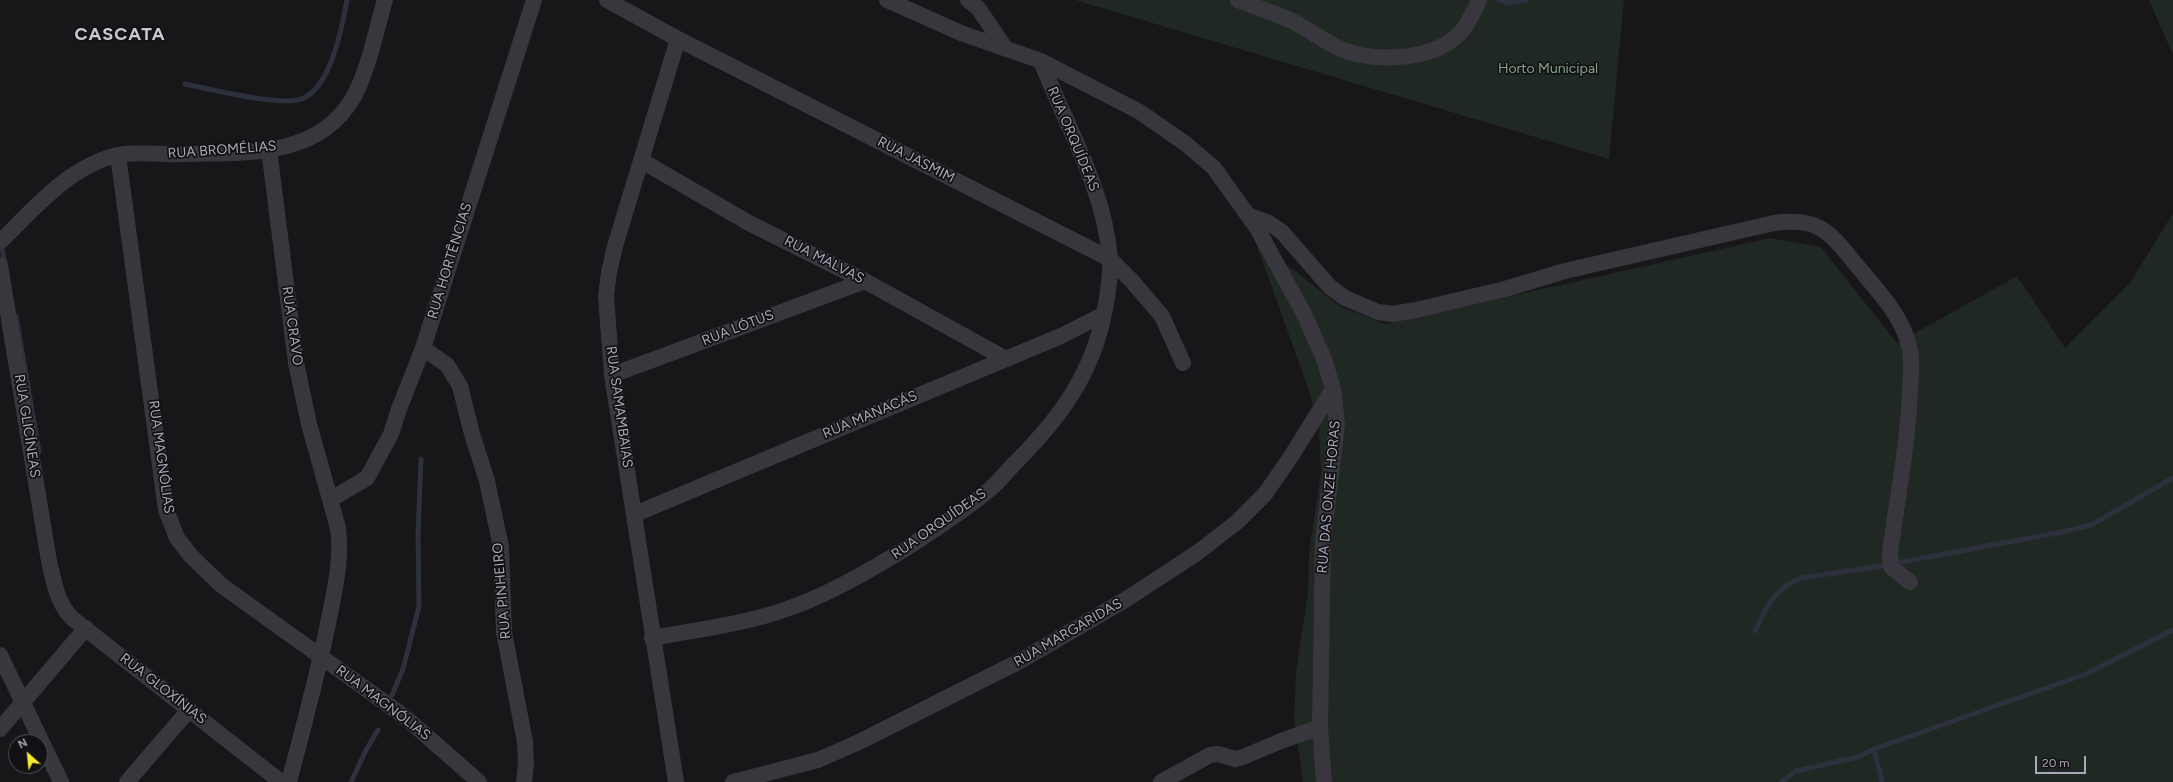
<!DOCTYPE html>
<html>
<head>
<meta charset="utf-8">
<style>
	body { margin:0 }
	#map { position:relative; width:2173px; height:782px; overflow:hidden; background:#171618; font-family:Figtree,sans-serif }
	canvas { display:block }
	.north { position:absolute; left:8px; top:734px; width:40px; height:40px; box-sizing:border-box; background:#121113; border:1px solid #4e4e55; border-radius:50%; rotate:333deg; font-size:11px; font-weight:700; line-height:16px; text-align:center; color:#a8a9b8 }
	.north::after { content:''; display:block; margin:auto; width:14px; height:18px; background:#f5e932; clip-path:polygon(50% 0,100% 100%,50% 72%,0 100%) }
	.scale { position:absolute; left:2035px; top:756px; width:51px; height:18px; box-sizing:border-box; border:2px solid #a8a9b8; border-top:0; padding-left:5px; font-size:12px; line-height:14px; white-space:nowrap; color:#a8a9b8; -webkit-text-stroke:3px #121113; paint-order:stroke }
</style>
</head>
<body>
<div id="map">
<canvas width="2173" height="782"></canvas>
<div class="north">N</div>
<div class="scale">20 m</div>
</div>
<script>
const g = document.querySelector('canvas').getContext('2d');
g.lineJoin = 'round';
function fillPath(path, color) { g.fillStyle = color; g.fill(path, 'evenodd'); }
function trace(path, color, width, dash) { g.strokeStyle = color; g.lineWidth = width; g.lineCap = dash ? 'butt' : 'round'; g.setLineDash(dash || []); g.stroke(path); }
function write(font, color, halo, rows, align = 'center') {
  g.font = font + ' Figtree,sans-serif'; g.lineWidth = 3.5; g.setLineDash([]); g.textBaseline = 'middle'; g.strokeStyle = halo; g.fillStyle = color; for (const [text, x, y, turn = 0] of rows) {
    g.save(); g.translate(x, y); g.rotate((+turn || 0) * Math.PI / 180); g.textAlign = isNaN(turn) ? turn : align; if (halo) g.strokeText(text, 0, 0); g.fillText(text, 0, 0); g.restore();
  }
}
fillPath(new Path2D(`
	M 1075,0 L 1624,0 L 1609,159 Z
	M 2149,0 L 2173,0 L 2173,55 Z
	M 2173,213 L 2173,782 L 1303,782 L 1294,720 L 1296,672 L 1308,591 L 1309,553 L 1321,472 L 1319,427 L 1309,391 L 1255,240 L 1341,307 L 1386,324 L 1770,238 L 1821,247 L 1897,343 L 2017,276 L 2065,348 L 2130,283 Z`), '#202823');
trace(new Path2D(`
	M 1499,0 L 1509,3 L 1527,0
	M 185,84 C 210,89 284,108 304,98 C 331,85 342,28 347,0
	M 2,248 L 5,265
	M 16,316 L 39,452
	M 1896,563 L 2062,532 L 2091,525 L 2173,478
	M 1755,631 C 1768,605 1773,590 1801,578 L 1881,566
	M 392,695 L 403,669 L 419,606 L 418,535 L 421,459
	M 1874,749 L 1882,782
	M 351,782 L 366,750 L 378,730
	M 1781,782 L 1796,771 L 1858,757 L 1874,749 L 2086,674 L 2173,630`), '#2c313d', 5);
trace(new Path2D(`
	M 607,0 L 678,39 L 1110,259 L 1131,280 L 1162,316 L 1183,363
	M 887,0 L 961,33 L 1041,61 L 1140,112 L 1186,144 L 1214,168 L 1257,228 L 1304,314 L 1324,359 L 1333,389 L 1337,424 L 1323,541 L 1320,727 L 1324,782
	M 968,0 L 978,8 L 1006,49
	M 1238,0 C 1256,7 1274,13 1292,21 C 1309,29 1325,43 1343,50 C 1379,63 1440,61 1465,27 C 1470,19 1475,9 1479,0
	M 269,149 L 296,363 L 309,424 L 338,528 C 342,559 335,589 329,619 C 318,674 303,728 289,782
	M 118,155 L 166,510 L 177,538 L 191,556 L 221,585 L 405,717 L 479,782
	M 642,161 L 749,223 L 865,281 L 1006,359
	M 1250,216 L 1269,223 L 1282,232 L 1330,287 L 1345,298 L 1378,312 L 1393,314 L 1416,310 L 1505,289 L 1565,271 L 1774,223 C 1817,217 1828,230 1854,262 C 1874,287 1899,311 1908,342 C 1913,357 1911,375 1910,390 C 1908,445 1897,499 1890,553 L 1891,567 L 1910,582
	M 0,242 C 33,210 70,165 118,155 C 136,151 165,155 184,154 C 245,153 318,158 353,98 C 368,72 376,30 385,0
	M 0,265 L 49,561 C 54,582 57,604 73,619 L 281,782
	M 423,348 L 447,365 L 460,386 L 472,434 L 487,481 L 501,547 L 504,632 L 525,742 L 526,764 L 524,782
	M 612,375 L 865,281
	M 331,499 L 367,478 L 391,434 L 399,409 L 423,348 L 534,0
	M 635,514 L 1061,336 L 1104,314
	M 652,638 C 694,630 738,625 778,612 C 823,598 865,573 905,549 C 934,530 963,512 989,490 C 999,482 1007,471 1016,462 C 1061,417 1093,373 1105,309 C 1108,293 1111,275 1110,258 C 1104,187 1066,126 1041,61
	M 0,655 L 61,782
	M 0,729 L 86,628
	M 127,782 L 189,710
	M 676,782 L 612,375 L 606,297 L 609,272 L 615,246 L 678,39
	M 733,782 L 818,760 L 859,742 L 1020,661 L 1125,600 L 1197,553 L 1237,522 L 1265,494 L 1290,458 L 1333,389
	M 1161,782 L 1210,755 L 1218,754 L 1235,759 L 1243,757 L 1281,741 L 1320,727`), '#38373d', 16);
write('14px', '#7fa48b', '#121113', [
	["Horto Municipal",1548,69]
]);
write('14px', '#a8a9b8', '#121113', [
	["RUA ORQUÍDEAS",1073,139,67],
	["RUA BROMÉLIAS",222,150,-4],
	["RUA JASMIM",916,160,27],
	["RUA MALVAS",824,260,27],
	["RUA HORTÊNCIAS",450,261,-73],
	["RUA CRAVO",292,326,82],
	["RUA LÓTUS",738,328,-21],
	["RUA SAMAMBAIAS",619,407,82],
	["RUA MANACÁS",870,415,-23],
	["RUA GLICÍNEAS",27,426,81],
	["RUA MAGNÓLIAS",161,457,82],
	["RUA DAS ONZE HORAS",1329,497,-85],
	["RUA ORQUÍDEAS",939,524,-35],
	["RUA PINHEIRO",502,591,-95],
	["RUA MARGARIDAS",1068,633,-30],
	["RUA GLOXÍNIAS",163,689,38],
	["RUA MAGNÓLIAS",383,703,37]
]);
g.letterSpacing = '1px';
write('bold 18px', '#c9c9d4', '#121113', [
	["CASCATA",120,35]
]);
g.letterSpacing = '0px';
</script>
</body>
</html>
